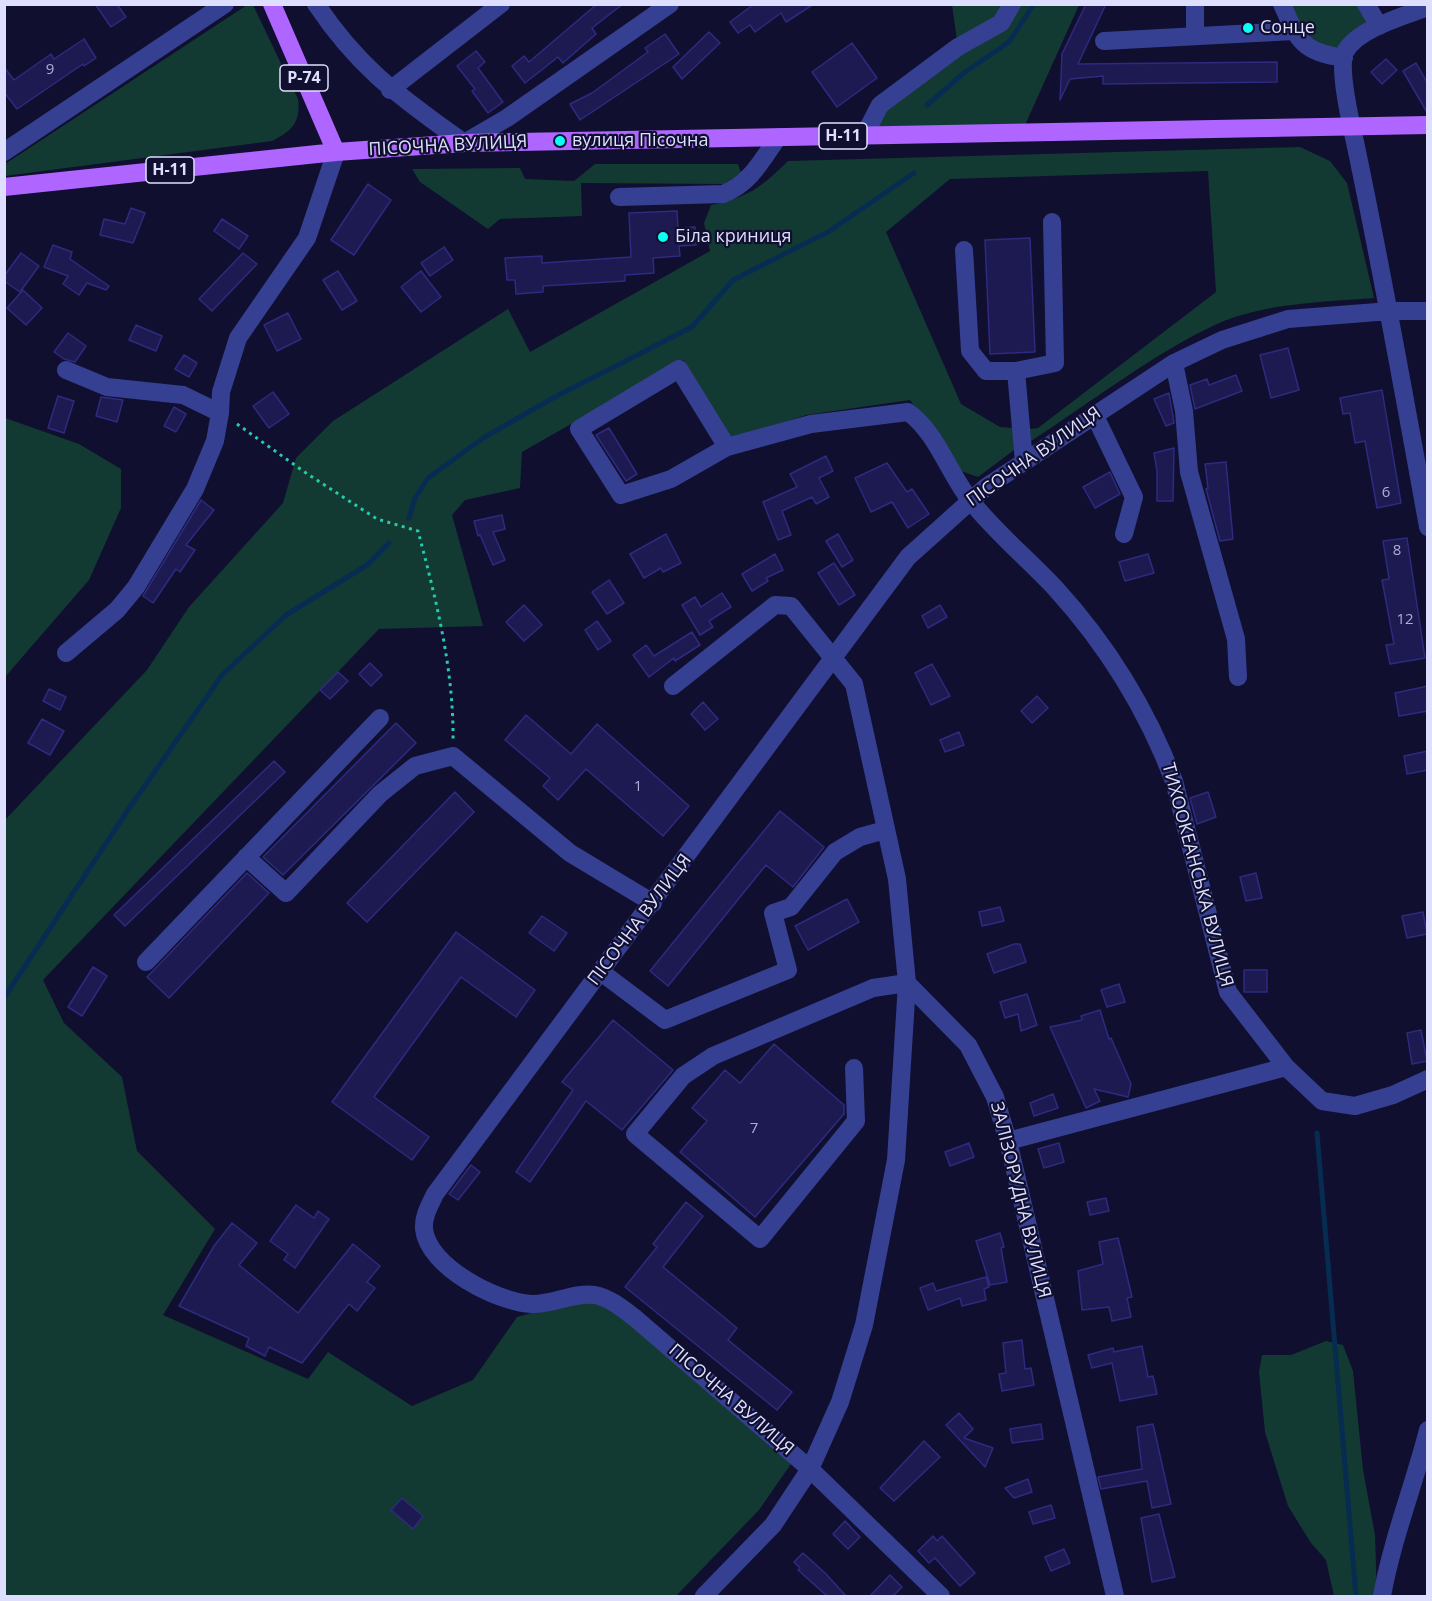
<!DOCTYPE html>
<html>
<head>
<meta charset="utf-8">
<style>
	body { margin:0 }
	#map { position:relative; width:1432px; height:1601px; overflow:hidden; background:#100f2f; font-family:"Open Sans",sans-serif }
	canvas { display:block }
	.frame { position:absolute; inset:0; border:6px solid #dedfff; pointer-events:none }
</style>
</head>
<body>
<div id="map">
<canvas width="1432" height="1601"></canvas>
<div class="frame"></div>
</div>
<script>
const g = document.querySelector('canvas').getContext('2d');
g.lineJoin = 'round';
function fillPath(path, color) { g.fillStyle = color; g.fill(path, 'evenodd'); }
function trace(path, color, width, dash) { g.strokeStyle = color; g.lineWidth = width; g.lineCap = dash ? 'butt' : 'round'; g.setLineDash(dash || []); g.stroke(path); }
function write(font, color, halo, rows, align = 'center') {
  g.font = font + ' "Open Sans",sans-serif'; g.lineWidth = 4.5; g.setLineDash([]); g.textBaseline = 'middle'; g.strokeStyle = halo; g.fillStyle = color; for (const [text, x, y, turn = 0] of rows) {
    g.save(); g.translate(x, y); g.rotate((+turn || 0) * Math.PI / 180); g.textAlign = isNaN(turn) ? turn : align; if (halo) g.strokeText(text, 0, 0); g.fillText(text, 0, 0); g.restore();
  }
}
fillPath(new Path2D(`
	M 247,5 L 253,5 L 298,99 C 301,122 292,131 272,141 L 5,176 L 5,164 Z
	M 952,5 L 1079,5 L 1021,134 L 864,136 L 880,105 L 958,47 Z
	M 1282,5 L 1366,5 L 1379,26 L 1322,55 Z
	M 1300,147 L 1330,161 L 1347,183 L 1374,298 C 1323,302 1264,303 1217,324 C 1154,353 1090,403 1031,441 L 1030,429 L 1038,428 L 1216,292 L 1208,171 L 950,179 L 886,232 L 961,404 L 1000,427 L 1014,428 L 1014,450 L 978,477 L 961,471 L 910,400 L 806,415 L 732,440 L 683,360 L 522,452 L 520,488 L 465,500 L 452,515 L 483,626 L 379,629 L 43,980 L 64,1023 L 122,1077 L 137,1151 L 215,1229 L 163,1315 L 308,1379 L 328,1352 L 412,1406 L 473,1380 L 517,1317 L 574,1301 L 595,1302 L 613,1309 L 791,1464 L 759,1510 L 676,1596 L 5,1596 L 4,821 L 147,670 L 189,607 L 283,503 L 296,458 L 333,421 L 508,309 L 530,352 L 710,251 L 704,223 L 711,205 C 747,198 762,187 788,161 Z
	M 595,164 L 738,164 L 741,173 L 725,184 L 581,183 L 582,216 L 500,219 L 488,229 L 420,182 L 412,169 L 520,168 L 525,179 L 574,181 Z
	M 5,418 L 79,444 L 121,469 L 121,508 L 89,580 L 5,677 Z
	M 1326,1341 L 1343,1345 L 1353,1371 L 1363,1470 L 1375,1535 L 1377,1596 L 1334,1596 L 1326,1560 L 1311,1543 L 1288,1506 L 1265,1432 L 1259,1372 L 1262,1355 L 1291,1355 Z`), '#123a33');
trace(new Path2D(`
	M 927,105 L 965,72 L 1009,42 L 1034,4
	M 409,518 L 415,498 L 428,478 L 483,438 L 553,398 L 692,327 L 733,280 L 828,232 L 914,173
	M 4,998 L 128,810 L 222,675 L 286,615 L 367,565 L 389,543
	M 1317,1133 L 1356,1596`), '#062c52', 5);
const building = new Path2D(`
	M 95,4 L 117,4 L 126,17 L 111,27 Z
	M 597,4 L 623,4 L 592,28 L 596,34 L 563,63 L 558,57 L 525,83 L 512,66 L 524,56 L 529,62 Z
	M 754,4 L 814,4 L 786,22 L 781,13 L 755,32 L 750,25 L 738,33 L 730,22 Z
	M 1086,4 L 1106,4 L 1078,64 L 1277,62 L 1277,82 L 1103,84 L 1103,76 L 1070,79 L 1060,100 L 1062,54 Z
	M 709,32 L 720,43 L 682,79 L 673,67 Z
	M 665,34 L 679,54 L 580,120 L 570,104 L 592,93 L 648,52 L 645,48 Z
	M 84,39 L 96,58 L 84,66 L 83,64 L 17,109 L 4,92 L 4,67 L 14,80 L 51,54 L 54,59 Z
	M 852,43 L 877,78 L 837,107 L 812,72 Z
	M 476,51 L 485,62 L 478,68 L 503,102 L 488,113 L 472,91 L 475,89 L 457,66 Z
	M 1386,59 L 1397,70 L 1382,84 L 1371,72 Z
	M 1416,63 L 1428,84 L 1428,114 L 1403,71 Z
	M 368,184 L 391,200 L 354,255 L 331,240 Z
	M 131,208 L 145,213 L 133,243 L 100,235 L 104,219 L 125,224 Z
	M 677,211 L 678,228 L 695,227 L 696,245 L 679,246 L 680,256 L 653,258 L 654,273 L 625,275 L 625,281 L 543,286 L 543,292 L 516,294 L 515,280 L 507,280 L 505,258 L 542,256 L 542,263 L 631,257 L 629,213 Z
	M 222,219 L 248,236 L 239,249 L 214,231 Z
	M 1030,238 L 1035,352 L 990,354 L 985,240 Z
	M 53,245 L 72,252 L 70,259 L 109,286 L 106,290 L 87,283 L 79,295 L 63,284 L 68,276 L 44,267 Z
	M 444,247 L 453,260 L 430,276 L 421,263 Z
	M 21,253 L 39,266 L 20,292 L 4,281 L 4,276 Z
	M 243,253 L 257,264 L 212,311 L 199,299 Z
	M 338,271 L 357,301 L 342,310 L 323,280 Z
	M 421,271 L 441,297 L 421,312 L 401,287 Z
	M 23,290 L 42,308 L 26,325 L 7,308 Z
	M 288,313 L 301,339 L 277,351 L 264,325 Z
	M 136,325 L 162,336 L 156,351 L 129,340 Z
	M 68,333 L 86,346 L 75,362 L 64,359 L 54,352 Z
	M 1288,348 L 1299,390 L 1271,398 L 1260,355 Z
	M 184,355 L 197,363 L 189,377 L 175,369 Z
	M 1236,375 L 1242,391 L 1195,409 L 1190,385 L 1207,379 L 1209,385 Z
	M 1382,390 L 1401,503 L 1377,508 L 1365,441 L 1355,443 L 1350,413 L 1343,414 L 1340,398 Z
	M 273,392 L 289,414 L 269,428 L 253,406 Z
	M 1169,393 L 1174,423 L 1166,426 L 1154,399 Z
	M 58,396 L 74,401 L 64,433 L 48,428 Z
	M 101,397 L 123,400 L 117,422 L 96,416 Z
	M 174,407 L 186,414 L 176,432 L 164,426 Z
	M 609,428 L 637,474 L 626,481 L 596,435 Z
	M 1174,448 L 1173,501 L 1157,501 L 1157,471 L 1154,453 Z
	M 826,456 L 833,471 L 819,478 L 829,497 L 816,504 L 812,497 L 782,511 L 791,535 L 778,540 L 763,502 L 797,487 L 790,474 Z
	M 1226,462 L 1233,539 L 1220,541 L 1206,489 L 1208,488 L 1205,464 Z
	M 887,463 L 907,492 L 912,489 L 929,514 L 908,528 L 892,502 L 871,512 L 855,478 Z
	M 1110,472 L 1120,494 L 1095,508 L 1083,487 Z
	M 201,500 L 214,510 L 186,545 L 195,550 L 180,572 L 176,569 L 153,603 L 143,596 Z
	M 502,515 L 505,529 L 493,532 L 505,560 L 493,565 L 480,535 L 478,536 L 474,521 Z
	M 666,534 L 681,563 L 663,572 L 661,568 L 644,578 L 630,554 Z
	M 838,534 L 853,560 L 842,567 L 826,541 Z
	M 1407,538 L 1425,658 L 1390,664 L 1386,645 L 1394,644 L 1382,580 L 1389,579 L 1383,541 Z
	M 775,554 L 783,570 L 766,578 L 768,581 L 752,591 L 742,574 Z
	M 1148,554 L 1154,573 L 1125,581 L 1119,562 Z
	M 834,563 L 855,595 L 839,605 L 818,573 Z
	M 609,580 L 624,603 L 607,614 L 592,592 Z
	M 722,593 L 731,607 L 709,621 L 713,627 L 700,635 L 682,605 L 695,597 L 701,607 Z
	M 524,605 L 542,625 L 524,641 L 506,622 Z
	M 940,605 L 947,617 L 928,628 L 922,616 Z
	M 597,621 L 611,641 L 598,650 L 585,630 Z
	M 692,632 L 700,645 L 675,661 L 674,658 L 649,677 L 633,655 L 646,645 L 654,656 Z
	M 370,663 L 382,675 L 371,686 L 359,674 Z
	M 932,664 L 950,696 L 931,705 L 915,673 Z
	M 338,672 L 348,681 L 330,699 L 320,690 Z
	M 1428,686 L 1428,711 L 1399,716 L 1395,693 Z
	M 49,689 L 66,697 L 60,710 L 43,701 Z
	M 1037,696 L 1048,708 L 1032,723 L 1021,711 Z
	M 703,702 L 718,719 L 705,730 L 691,714 Z
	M 526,715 L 571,754 L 597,724 L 689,806 L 663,836 L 586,769 L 558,800 L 543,786 L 550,778 L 505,740 Z
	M 42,719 L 64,731 L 50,755 L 28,743 Z
	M 396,723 L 416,743 L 283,875 L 263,857 Z
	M 959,732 L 964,745 L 945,752 L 940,740 Z
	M 1428,751 L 1428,770 L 1407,774 L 1404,756 Z
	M 274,761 L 285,772 L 125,926 L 114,915 Z
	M 455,792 L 474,812 L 367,922 L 347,903 Z
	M 1208,792 L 1216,817 L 1197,824 L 1190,798 Z
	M 780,811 L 824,847 L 793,887 L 766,865 L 668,986 L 650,971 Z
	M 247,873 L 269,893 L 169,998 L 147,977 Z
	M 1256,873 L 1262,898 L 1246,901 L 1240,877 Z
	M 847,899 L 859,922 L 808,950 L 795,926 Z
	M 1000,907 L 1004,921 L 982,926 L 979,912 Z
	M 1423,912 L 1427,934 L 1407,938 L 1402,916 Z
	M 542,916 L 567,933 L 554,951 L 529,933 Z
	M 456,932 L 535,990 L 516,1017 L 461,977 L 374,1097 L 429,1137 L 412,1160 L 332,1102 Z
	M 1014,944 L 1020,944 L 1026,962 L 994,973 L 987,954 Z
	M 93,967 L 107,976 L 82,1016 L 68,1007 Z
	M 1244,970 L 1267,970 L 1267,992 L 1244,992 Z
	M 1119,984 L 1125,1002 L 1107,1007 L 1101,990 Z
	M 1027,994 L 1037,1025 L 1021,1031 L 1018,1014 L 1005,1018 L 1000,1002 Z
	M 1100,1010 L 1109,1039 L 1111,1038 L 1131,1084 L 1128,1097 L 1094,1089 L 1100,1101 L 1086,1108 L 1050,1027 L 1082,1020 L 1081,1016 Z
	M 613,1020 L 673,1070 L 622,1130 L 586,1101 L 530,1182 L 516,1172 L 573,1090 L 562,1082 Z
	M 1421,1030 L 1427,1061 L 1412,1064 L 1407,1033 Z
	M 774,1044 L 844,1105 L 844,1114 L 755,1217 L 680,1152 L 707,1121 L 692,1108 L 725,1070 L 740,1083 Z
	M 1053,1094 L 1058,1108 L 1034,1116 L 1030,1103 Z
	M 969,1143 L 974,1157 L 950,1166 L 945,1152 Z
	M 1059,1143 L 1064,1162 L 1044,1168 L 1038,1149 Z
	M 471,1165 L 480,1172 L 458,1200 L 449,1194 Z
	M 1106,1198 L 1109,1211 L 1090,1215 L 1087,1202 Z
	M 686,1202 L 703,1216 L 663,1267 L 737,1328 L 728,1340 L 792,1392 L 777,1410 L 625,1287 L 657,1247 L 653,1244 Z
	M 296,1205 L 314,1218 L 318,1211 L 329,1219 L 295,1268 L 284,1260 L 288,1254 L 270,1241 Z
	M 232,1223 L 257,1243 L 239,1265 L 298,1313 L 353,1244 L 380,1266 L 367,1282 L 375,1288 L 357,1311 L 349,1304 L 302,1363 L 269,1347 L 265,1356 L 246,1346 L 249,1338 L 179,1306 L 214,1246 Z
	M 1000,1233 L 1004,1247 L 1001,1248 L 1007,1282 L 990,1285 L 976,1241 Z
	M 1118,1238 L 1132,1297 L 1127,1298 L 1131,1317 L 1112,1321 L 1109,1307 L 1082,1310 L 1078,1271 L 1103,1264 L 1099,1242 Z
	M 986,1277 L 989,1287 L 984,1289 L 986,1300 L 962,1306 L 960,1298 L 928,1310 L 920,1288 L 933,1283 L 936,1291 Z
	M 1022,1340 L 1025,1369 L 1031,1368 L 1034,1385 L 1002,1391 L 999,1374 L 1006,1373 L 1003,1343 Z
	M 1142,1346 L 1148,1377 L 1153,1376 L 1157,1394 L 1120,1401 L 1112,1363 L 1092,1368 L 1088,1355 L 1113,1348 L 1114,1352 Z
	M 959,1413 L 973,1429 L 964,1438 L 993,1448 L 985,1467 L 946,1425 Z
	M 1041,1424 L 1043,1439 L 1012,1443 L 1010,1429 Z
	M 1153,1424 L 1171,1504 L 1152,1508 L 1147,1481 L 1101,1489 L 1098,1477 L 1142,1469 L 1137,1427 Z
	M 924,1441 L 940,1457 L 894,1501 L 880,1488 Z
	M 1028,1479 L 1032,1492 L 1014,1498 L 1005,1488 Z
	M 402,1498 L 423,1516 L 413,1529 L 391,1510 Z
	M 1051,1505 L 1055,1518 L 1033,1524 L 1029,1512 Z
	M 1159,1514 L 1175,1577 L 1152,1582 L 1141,1518 Z
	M 845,1521 L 860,1537 L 848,1549 L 833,1534 Z
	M 933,1536 L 937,1541 L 942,1536 L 975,1573 L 960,1586 L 935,1558 L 929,1563 L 918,1551 Z
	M 1064,1549 L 1070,1563 L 1051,1571 L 1045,1557 Z
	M 803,1553 L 826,1574 L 846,1596 L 827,1596 L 798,1570 L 800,1568 L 794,1562 Z
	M 890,1575 L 902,1587 L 893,1596 L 870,1596 Z`);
fillPath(building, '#1d1a52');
trace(building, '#2e2a80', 1.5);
trace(new Path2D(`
	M 237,424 L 306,473 L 377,519 L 418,531 C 436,599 454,670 453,741`), '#25cbaa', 3, [3, 4.5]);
trace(new Path2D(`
	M 316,4 C 361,71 401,97 464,143 L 507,118 L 670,4
	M 1195,4 L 1195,36
	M 1282,4 C 1298,41 1302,52 1344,58
	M 1366,4 L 1379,26
	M 1428,7 C 1404,16 1357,29 1345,52 C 1338,68 1351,124 1355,142 C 1382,270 1405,399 1428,527
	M 1104,41 L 1294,31
	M 390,90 L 501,4
	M 864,136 L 880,105 L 958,47 L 1001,23 L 1012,4
	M 4,152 L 225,4
	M 619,197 L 723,194 C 750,184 762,160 778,137
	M 964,250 L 970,351 L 986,371 L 1016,371 L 1055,363 L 1052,222
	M 1174,363 L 1184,411 L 1189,472 L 1236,639 L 1238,677
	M 66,370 L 107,387 L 183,395 L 220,413
	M 1016,371 L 1024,462
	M 1094,414 L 1134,497 L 1124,534
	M 727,447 L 679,369 L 579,429 L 621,495 L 671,479 L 727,447 L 811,424 L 908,412 C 937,433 948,472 970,500 C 995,532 1028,559 1056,589 C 1107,645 1147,710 1174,781 L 1228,992 L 1286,1067 L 1322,1101 L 1355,1106 L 1393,1095 L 1428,1079
	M 66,653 L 117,610 L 136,587 L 195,489 L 215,441 L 220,413 L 221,392 L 238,338 L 307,238 L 336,152
	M 673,686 L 775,605 L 791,606 L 854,684 L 897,879 L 907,983 L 968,1045 L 995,1097 L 1008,1141 L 1115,1596
	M 246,857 L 286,893 L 380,794 L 415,766 L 453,756 L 570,853 L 653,903
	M 146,962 L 380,718
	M 601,972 L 665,1020 L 788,970 L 773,913 L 791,907 L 835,852 L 860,837 L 885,830
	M 1008,1141 L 1286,1067
	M 704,1596 L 773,1525 L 810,1469 L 840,1402 L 864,1325 L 896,1160 L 907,983 L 873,988 L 713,1056 L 683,1076 L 635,1134 L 760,1239 L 856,1121 L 854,1068
	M 941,1596 L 810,1469 L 635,1318 C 623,1309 610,1298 595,1295 C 573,1292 553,1305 531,1304 C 497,1302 428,1267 424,1229 C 423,1216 430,1205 435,1194 L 908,557 L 986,487 L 1174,363 L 1222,340 L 1288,319 L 1390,311 L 1428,311
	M 1382,1596 C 1392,1540 1414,1485 1428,1430`), '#364092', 18);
trace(new Path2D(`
	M 272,4 L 336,152
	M 4,187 L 336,152 L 464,143 L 1428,125`), '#af65ff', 18);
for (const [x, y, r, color] of [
	[1248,28,6,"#0afff5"],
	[560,141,6,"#0afff5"],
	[663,237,6,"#0afff5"]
]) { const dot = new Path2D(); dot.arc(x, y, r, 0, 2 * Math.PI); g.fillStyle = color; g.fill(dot); trace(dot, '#100f2f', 2); }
write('15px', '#aeaed4', null, [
	["9",50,70],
	["6",1386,493],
	["8",1397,551],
	["12",1405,620],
	["1",638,787],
	["7",754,1129]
]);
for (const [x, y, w] of [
	[304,78,48],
	[843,136,48],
	[170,170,48]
]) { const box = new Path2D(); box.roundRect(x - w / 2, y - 13, w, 26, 4.5); g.fillStyle = '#100f2f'; g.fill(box); trace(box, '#dedfff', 1.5); }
write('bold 16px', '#dedfff', null, [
	["Р-74",304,78],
	["Н-11",843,136],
	["Н-11",170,170]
]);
write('18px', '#dedfff', '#100f2f', [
	["Сонце",1260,28],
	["вулиця Пісочна",572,141],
	["Біла криниця",675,237]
], 'left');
write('18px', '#dedfff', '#100f2f', [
	["ПІСОЧНА ВУЛИЦЯ",448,146,-3],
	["ПІСОЧНА ВУЛИЦЯ",1034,457,-35],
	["ТИХООКЕАНСЬКА ВУЛИЦЯ",1197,875,75],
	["ПІСОЧНА ВУЛИЦЯ",640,920,-53],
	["ЗАЛІЗОРУДНА ВУЛИЦЯ",1020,1200,76],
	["ПІСОЧНА ВУЛИЦЯ",731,1400,41]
]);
</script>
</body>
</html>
